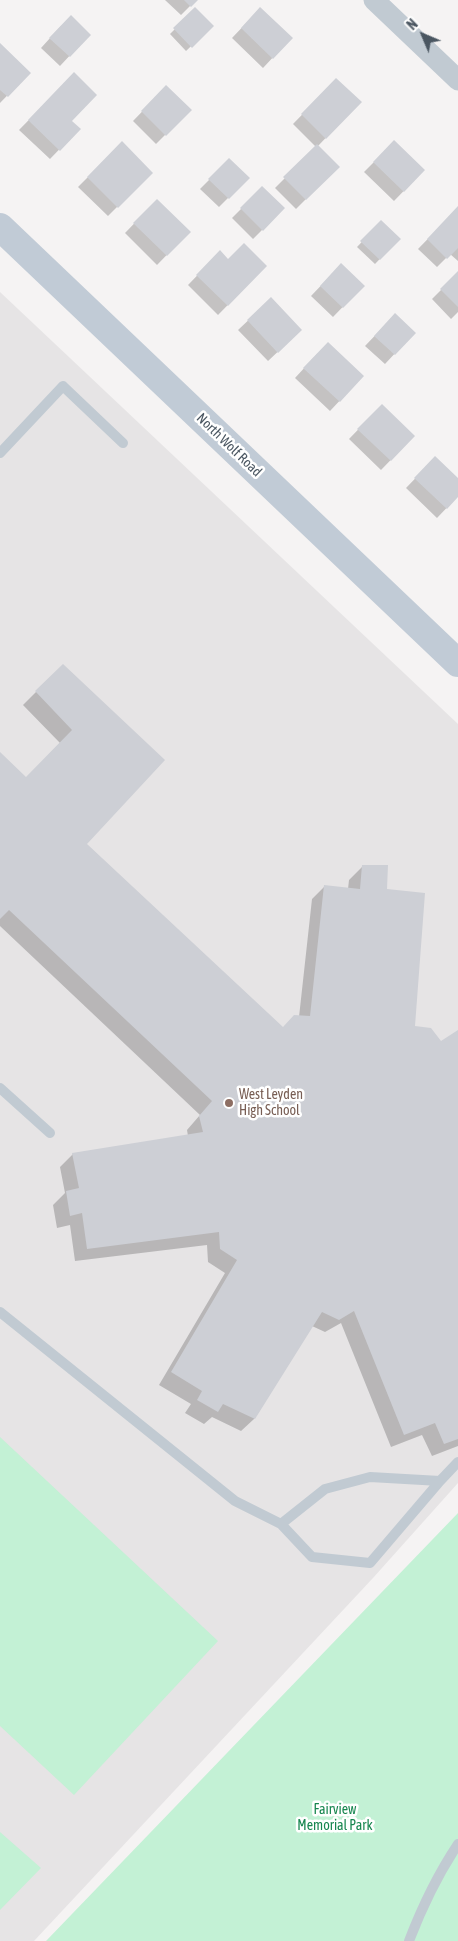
<!DOCTYPE html>
<html>
<head>
<meta charset="utf-8">
<style>
	body { margin:0 }
	#map { position:relative; width:458px; height:1941px; overflow:hidden; background:#f5f3f3; font-family:"Asap Condensed",sans-serif }
	canvas { display:block }
	.north { position:absolute; left:398px; top:10px; width:50px; height:50px; -webkit-text-stroke:4px #fff; paint-order:stroke; rotate:315deg; font-size:14px; font-weight:700; line-height:20px; text-align:center; color:#4a5661 }
	.north::after { content:''; display:block; margin:auto; width:18px; height:22px; background:#4a5661; clip-path:polygon(50% 0,100% 100%,50% 72%,0 100%) }
</style>
</head>
<body>
<div id="map">
<canvas width="458" height="1941"></canvas>
<div class="north">N</div>
</div>
<script>
const g = document.querySelector('canvas').getContext('2d');
g.lineJoin = 'round';
function fillPath(path, color) { g.fillStyle = color; g.fill(path, 'evenodd'); }
function trace(path, color, width, dash) { g.strokeStyle = color; g.lineWidth = width; g.lineCap = dash ? 'butt' : 'round'; g.setLineDash(dash || []); g.stroke(path); }
function write(font, color, halo, rows, align = 'center') {
  g.font = font + ' "Asap Condensed",sans-serif'; g.lineWidth = 5; g.setLineDash([]); g.textBaseline = 'middle'; g.strokeStyle = halo; g.fillStyle = color; for (const [text, x, y, turn = 0] of rows) {
    g.save(); g.translate(x, y); g.rotate((+turn || 0) * Math.PI / 180); g.textAlign = isNaN(turn) ? turn : align; if (halo) g.strokeText(text, 0, 0); g.fillText(text, 0, 0); g.restore();
  }
}
fillPath(new Path2D(`
	M 0,292 L 458,724 L 458,1483 L 373,1578 L 34,1941 L 0,1941 Z`), '#e6e4e5');
fillPath(new Path2D(`
	M 0,1437 L 218,1641 L 74,1795 L 0,1726 Z
	M 458,1513 L 458,1941 L 46,1941 Z
	M 0,1832 L 41,1868 L 0,1910 Z`), '#c3f1d5');
fillPath(new Path2D(`
	M 165,0 L 196,0 L 181,15 Z
	M 195,9 L 212,26 L 186,51 L 170,34 Z
	M 251,18 L 291,38 L 263,68 L 232,38 Z
	M 61,26 L 89,35 L 60,66 L 41,48 Z
	M 0,45 L 29,73 L 0,103 Z
	M 74,74 L 70,121 L 79,129 L 50,159 L 19,130 Z
	M 336,80 L 360,102 L 318,146 L 338,167 L 296,209 L 275,188 L 316,147 L 293,124 Z
	M 166,87 L 190,110 L 156,144 L 133,121 Z
	M 122,143 L 151,173 L 108,216 L 78,187 Z
	M 385,151 L 424,170 L 394,201 L 364,172 Z
	M 229,160 L 248,178 L 219,207 L 200,189 Z
	M 262,188 L 262,230 L 253,239 L 232,218 Z
	M 157,200 L 189,232 L 157,265 L 125,233 Z
	M 458,208 L 458,261 L 450,254 L 437,267 L 418,249 Z
	M 381,222 L 399,239 L 375,264 L 357,247 Z
	M 220,252 L 228,260 L 266,266 L 218,315 L 188,285 Z
	M 458,273 L 458,312 L 451,319 L 432,299 Z
	M 332,274 L 363,286 L 333,317 L 311,296 Z
	M 271,299 L 301,330 L 268,361 L 238,330 Z
	M 386,324 L 414,333 L 385,364 L 365,346 Z
	M 318,353 L 362,377 L 330,411 L 295,378 Z
	M 382,405 L 414,436 L 381,470 L 349,439 Z
	M 435,458 L 458,480 L 458,496 L 437,518 L 406,488 Z
	M 63,665 L 163,760 L 86,844 L 282,1029 L 299,1017 L 312,899 L 324,887 L 348,889 L 349,880 L 362,867 L 386,891 L 413,1027 L 440,1043 L 458,1031 L 458,1446 L 432,1456 L 422,1435 L 391,1447 L 341,1323 L 325,1332 L 312,1326 L 254,1419 L 241,1431 L 212,1417 L 204,1424 L 185,1413 L 191,1404 L 159,1385 L 225,1273 L 208,1262 L 207,1245 L 75,1261 L 70,1225 L 57,1228 L 53,1205 L 65,1193 L 60,1167 L 73,1154 L 188,1136 L 187,1130 L 200,1115 L 0,926 L 0,754 L 26,779 L 60,743 L 23,705 Z`), '#0003');
fillPath(new Path2D(`
	M 184,0 L 198,0 L 191,7 Z
	M 195,7 L 214,26 L 192,48 L 173,28 Z
	M 260,7 L 293,38 L 273,59 L 241,28 Z
	M 71,15 L 91,35 L 70,57 L 49,38 Z
	M 0,43 L 31,73 L 8,97 L 0,90 Z
	M 74,72 L 97,95 L 72,121 L 81,129 L 60,151 L 28,120 Z
	M 336,78 L 362,102 L 326,139 L 301,114 Z
	M 166,85 L 192,110 L 166,136 L 141,111 Z
	M 394,140 L 425,170 L 404,192 L 373,162 Z
	M 122,141 L 153,173 L 118,208 L 87,177 Z
	M 317,144 L 340,167 L 306,200 L 283,177 Z
	M 229,158 L 250,178 L 229,199 L 208,179 Z
	M 262,186 L 285,208 L 263,231 L 240,208 Z
	M 157,199 L 191,232 L 167,256 L 133,223 Z
	M 458,206 L 458,248 L 447,259 L 427,239 Z
	M 381,220 L 401,239 L 380,260 L 360,241 Z
	M 244,243 L 267,266 L 228,306 L 196,275 L 220,250 L 228,259 Z
	M 341,263 L 365,286 L 343,308 L 320,286 Z
	M 458,271 L 458,307 L 440,289 Z
	M 271,297 L 302,330 L 278,353 L 247,320 Z
	M 395,313 L 416,333 L 395,355 L 374,336 Z
	M 328,342 L 364,376 L 340,402 L 303,368 Z
	M 382,404 L 415,436 L 391,461 L 357,429 Z
	M 435,456 L 458,478 L 458,497 L 447,509 L 414,478 Z
	M 63,664 L 165,760 L 87,844 L 283,1027 L 294,1015 L 310,1016 L 324,885 L 360,889 L 362,865 L 388,865 L 387,889 L 425,893 L 415,1026 L 431,1028 L 441,1041 L 458,1030 L 458,1439 L 444,1444 L 435,1423 L 404,1435 L 354,1311 L 339,1320 L 322,1312 L 255,1419 L 223,1404 L 218,1412 L 197,1400 L 202,1391 L 171,1372 L 237,1260 L 220,1249 L 219,1232 L 87,1249 L 82,1213 L 70,1216 L 66,1191 L 79,1188 L 72,1153 L 203,1132 L 199,1116 L 212,1101 L 9,910 L 0,919 L 0,752 L 26,777 L 72,730 L 35,691 Z`), '#cdcfd5');
trace(new Path2D(`
	M 0,453 L 63,386 L 123,443
	M 0,1088 L 50,1133
	M 0,1312 L 235,1501 L 281,1524 L 312,1557 L 370,1563 L 440,1481 L 458,1462
	M 281,1524 L 325,1489 L 370,1477 L 440,1481
	M 409,1941 C 422,1907 438,1874 458,1844`), '#c1cad2', 10);
trace(new Path2D(`
	M 374,0 L 458,80`), '#c1cad2', 21);
trace(new Path2D(`
	M 0,227 L 458,663`), '#c1cbd6', 28);
for (const [x, y, r, color] of [
	[229,1103,5,"#8d6e63"]
]) { const dot = new Path2D(); dot.arc(x, y, r, 0, 2 * Math.PI); g.fillStyle = color; g.fill(dot); trace(dot, '#fff', 2); }
write('14px', '#4a5661', '#fff', [
	["North Wolf Road",229,445,44]
]);
write('14px', '#785e54', '#fff', [
	["West Leyden",239,1095],
	["High School",239,1111]
], 'left');
write('14px', '#17864f', '#fff', [
	["Fairview",335,1810],
	["Memorial Park",335,1826]
]);
</script>
</body>
</html>
